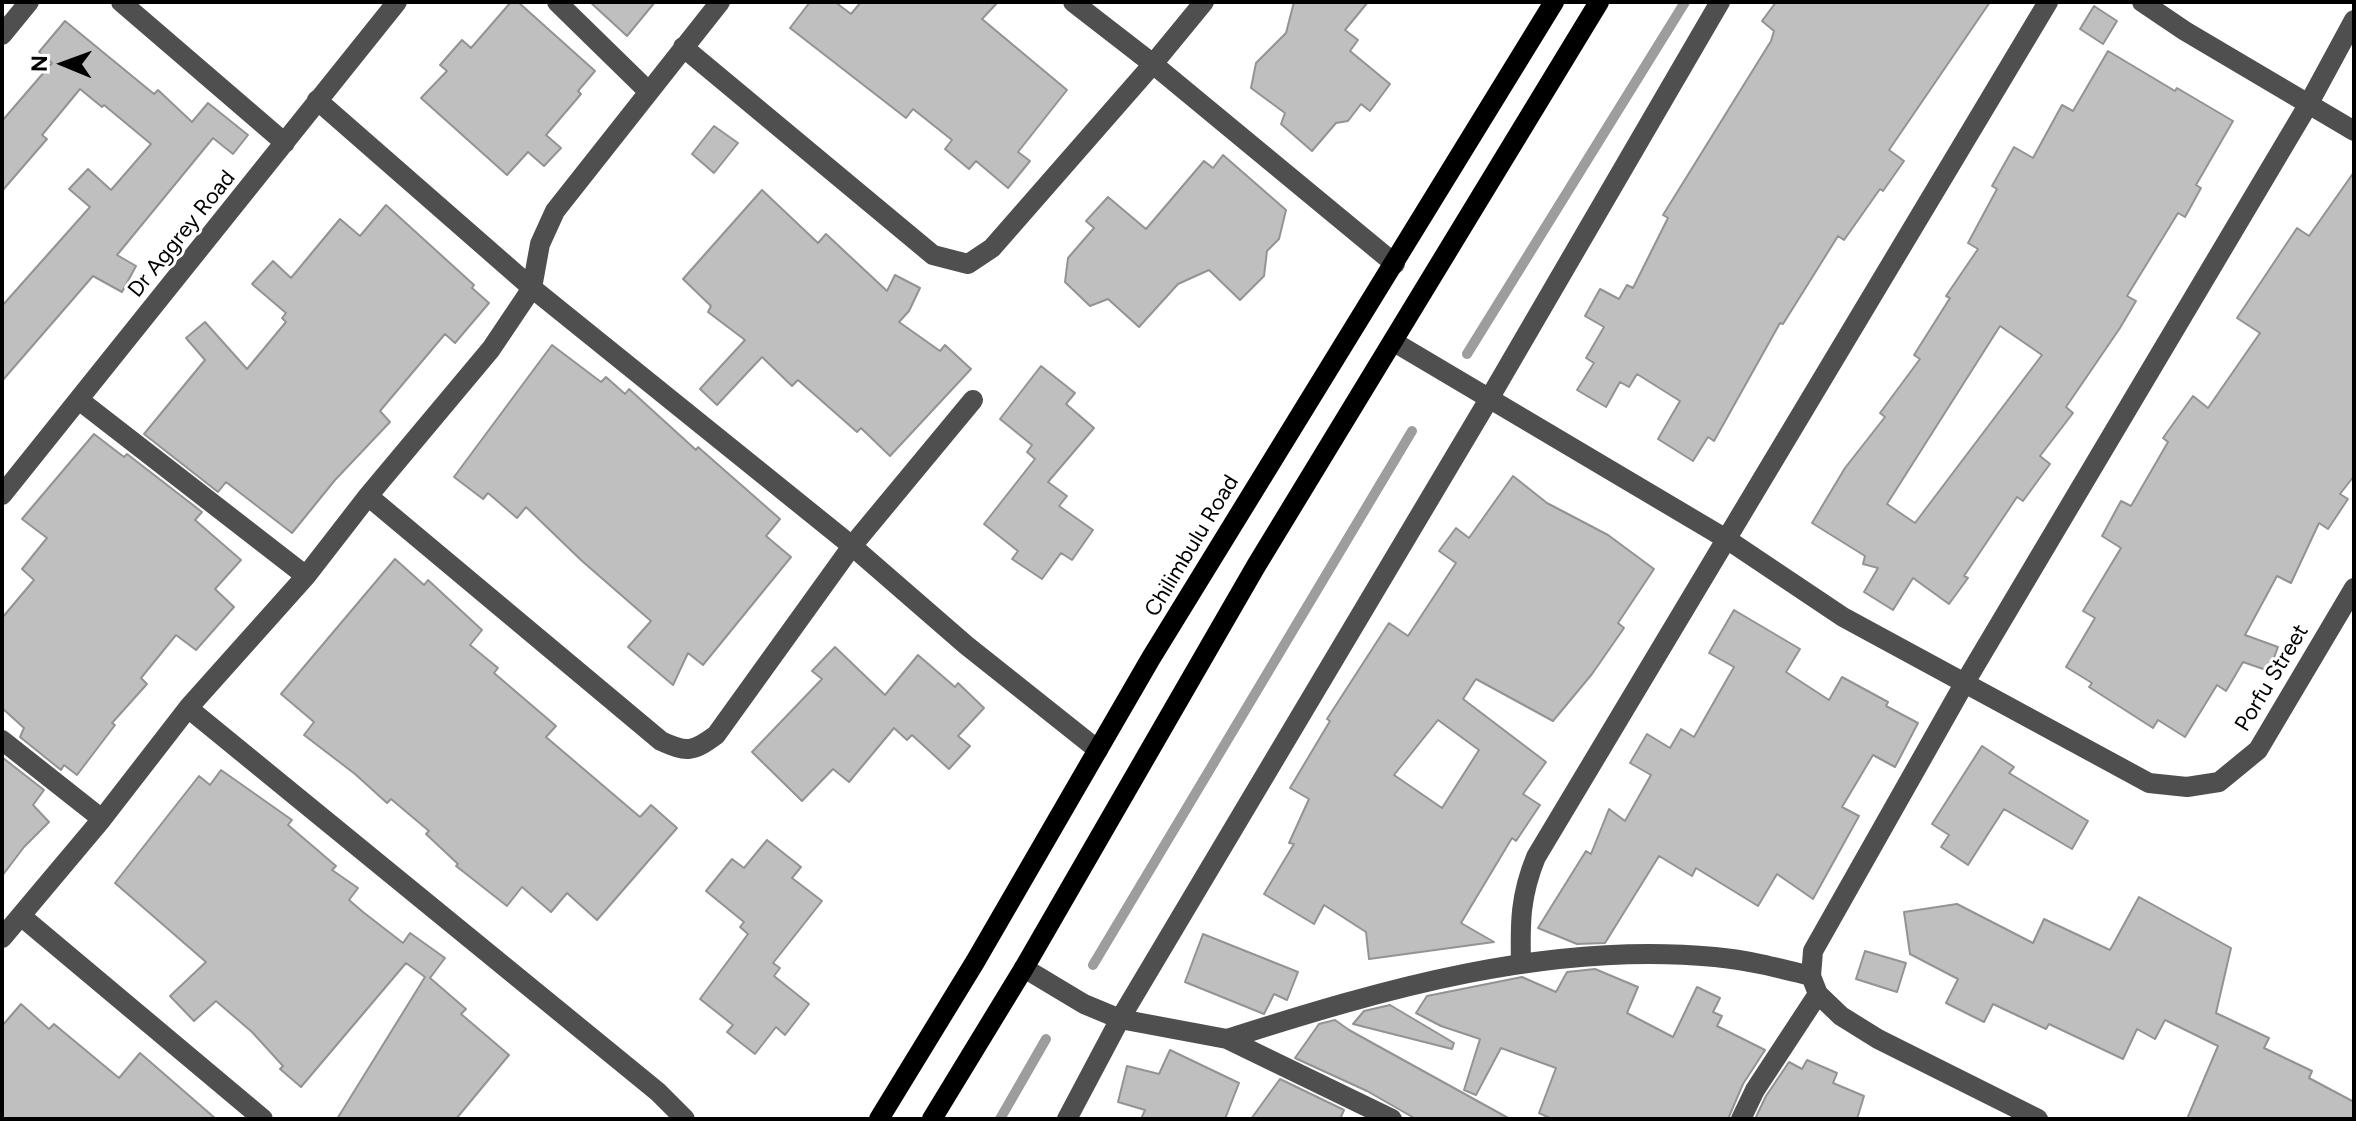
<!DOCTYPE html>
<html>
<head>
<meta charset="utf-8">
<style>
	body { margin:0 }
	#map { position:relative; width:2356px; height:1121px; overflow:hidden; background:#fff; font-family:Figtree,sans-serif }
	canvas { display:block }
	.frame { position:absolute; inset:0; border:4px solid #000; pointer-events:none }
	.north { position:absolute; left:24px; top:24px; width:80px; height:80px; -webkit-text-stroke:6px #fff; paint-order:stroke; rotate:271deg; font-size:22px; font-weight:700; line-height:32px; text-align:center; color:#000 }
	.north::after { content:''; display:block; margin:auto; width:28px; height:36px; background:#000; clip-path:polygon(50% 0,100% 100%,50% 72%,0 100%) }
</style>
</head>
<body>
<div id="map">
<canvas width="2356" height="1121"></canvas>
<div class="frame"></div>
<div class="north">N</div>
</div>
<script>
const g = document.querySelector('canvas').getContext('2d');
g.lineJoin = 'round';
function trace(path, color, width, dash) { g.strokeStyle = color; g.lineWidth = width; g.lineCap = dash ? 'butt' : 'round'; g.setLineDash(dash || []); g.stroke(path); }
function fillPath(path, color) { g.fillStyle = color; g.fill(path, 'evenodd'); }
function write(font, color, halo, rows, align = 'center') {
  g.font = font + ' Figtree,sans-serif'; g.lineWidth = 6; g.setLineDash([]); g.textBaseline = 'middle'; g.strokeStyle = halo; g.fillStyle = color; for (const [text, x, y, turn = 0] of rows) {
    g.save(); g.translate(x, y); g.rotate((+turn || 0) * Math.PI / 180); g.textAlign = isNaN(turn) ? turn : align; if (halo) g.strokeText(text, 0, 0); g.fillText(text, 0, 0); g.restore();
  }
}
trace(new Path2D(`
	M 1467,354 L 1685,2
	M 1093,965 L 1412,431
	M 1000,1119 L 1046,1039`), '#9d9d9d', 10);
const building = new Path2D(`
	M 511,2 L 518,2 L 595,71 L 578,91 L 581,94 L 546,135 L 561,148 L 544,166 L 528,152 L 507,175 L 421,98 L 447,71 L 440,65 L 462,40 L 471,48 Z
	M 590,2 L 655,2 L 627,36 Z
	M 810,2 L 835,2 L 851,14 L 861,2 L 998,2 L 982,19 L 1067,90 L 1018,152 L 1030,161 L 1008,188 L 976,161 L 969,169 L 945,149 L 952,140 L 913,109 L 906,118 L 790,28 Z
	M 1294,2 L 1368,2 L 1345,30 L 1358,40 L 1350,51 L 1390,84 L 1370,111 L 1361,104 L 1348,121 L 1336,123 L 1312,151 L 1281,124 L 1285,113 L 1251,88 L 1256,63 L 1286,33 Z
	M 1776,2 L 1990,2 L 1889,150 L 1904,161 L 1883,191 L 1880,189 L 1844,240 L 1838,236 L 1783,324 L 1780,323 L 1714,441 L 1708,437 L 1693,461 L 1658,439 L 1680,401 L 1637,374 L 1629,387 L 1620,382 L 1606,407 L 1577,390 L 1594,363 L 1586,358 L 1604,327 L 1585,316 L 1600,289 L 1619,299 L 1627,285 L 1633,288 L 1668,218 L 1663,215 L 1771,41 L 1774,31 L 1762,21 Z
	M 2094,6 L 2117,21 L 2103,44 L 2080,29 Z
	M 65,21 L 154,94 L 158,90 L 192,122 L 208,103 L 248,135 L 233,154 L 213,138 L 117,255 L 136,266 L 122,292 L 93,276 L 2,381 L 2,306 L 90,207 L 69,189 L 88,169 L 111,190 L 151,144 L 104,105 L 102,107 L 80,89 L 42,135 L 47,139 L 2,191 L 2,121 L 52,63 L 39,52 Z
	M 2108,51 L 2175,91 L 2177,88 L 2233,121 L 2196,185 L 2201,188 L 2185,217 L 2178,213 L 2127,296 L 2136,301 L 2120,328 L 2066,407 L 2073,413 L 2040,456 L 2050,464 L 2023,501 L 2017,497 L 1964,576 L 1968,578 L 1949,604 L 1913,578 L 1893,610 L 1864,592 L 1878,568 L 1863,564 L 1865,556 L 1812,523 L 1845,468 L 1885,417 L 1880,413 L 1920,359 L 1914,355 L 1950,298 L 1946,296 L 1978,249 L 1968,243 L 1997,189 L 1992,186 L 2014,147 L 2033,158 L 2062,105 L 2073,111 ZM 2000,326 L 2042,355 L 1915,523 L 1887,504 Z
	M 714,126 L 738,143 L 714,173 L 692,154 Z
	M 1223,155 L 1286,210 L 1279,239 L 1267,251 L 1264,276 L 1240,300 L 1209,270 L 1178,284 L 1139,327 L 1108,299 L 1090,306 L 1065,282 L 1068,258 L 1094,228 L 1086,221 L 1108,197 L 1146,229 L 1204,161 L 1213,168 Z
	M 2354,172 L 2354,476 L 2340,494 L 2348,499 L 2328,529 L 2319,523 L 2291,583 L 2277,576 L 2245,635 L 2278,647 L 2269,671 L 2243,662 L 2226,691 L 2217,685 L 2185,737 L 2158,720 L 2153,728 L 2089,687 L 2092,683 L 2066,667 L 2095,618 L 2083,611 L 2121,548 L 2102,536 L 2121,501 L 2131,506 L 2168,442 L 2163,438 L 2193,396 L 2208,408 L 2260,333 L 2237,318 L 2297,228 L 2309,236 Z
	M 762,190 L 818,243 L 826,234 L 887,291 L 895,275 L 920,288 L 909,311 L 899,322 L 940,351 L 945,345 L 971,369 L 890,456 L 861,428 L 857,432 L 798,380 L 792,386 L 762,357 L 717,405 L 700,389 L 745,340 L 708,312 L 711,306 L 683,279 Z
	M 386,205 L 474,285 L 472,288 L 489,303 L 455,343 L 445,334 L 380,411 L 390,422 L 335,480 L 292,533 L 226,482 L 218,492 L 144,434 L 205,360 L 186,338 L 205,322 L 247,369 L 286,322 L 282,318 L 286,313 L 252,284 L 273,261 L 291,278 L 340,219 L 360,236 Z
	M 552,345 L 601,382 L 606,377 L 625,394 L 629,389 L 696,450 L 698,447 L 780,519 L 766,536 L 791,557 L 703,665 L 688,653 L 673,685 L 628,647 L 651,621 L 582,561 L 526,507 L 517,518 L 488,493 L 483,499 L 454,477 Z
	M 1041,366 L 1075,393 L 1066,404 L 1094,428 L 1048,482 L 1067,496 L 1059,506 L 1093,530 L 1072,560 L 1061,553 L 1042,579 L 1012,559 L 1018,551 L 984,524 L 1035,459 L 1027,452 L 1032,445 L 1000,419 Z
	M 94,434 L 124,457 L 127,454 L 202,512 L 195,520 L 241,560 L 215,589 L 234,607 L 196,650 L 176,635 L 141,678 L 147,684 L 112,723 L 115,725 L 77,775 L 64,765 L 61,770 L 20,737 L 24,728 L 2,708 L 2,618 L 34,580 L 22,569 L 47,538 L 22,519 Z
	M 1513,476 L 1547,503 L 1608,535 L 1654,569 L 1618,623 L 1624,628 L 1592,674 L 1553,721 L 1476,679 L 1463,699 L 1546,762 L 1523,794 L 1540,805 L 1516,841 L 1512,838 L 1461,923 L 1494,942 L 1369,959 L 1366,932 L 1324,905 L 1314,924 L 1264,894 L 1294,844 L 1289,843 L 1309,799 L 1290,788 L 1330,721 L 1327,719 L 1389,623 L 1408,636 L 1456,563 L 1439,551 L 1456,528 L 1469,538 ZM 1438,720 L 1479,750 L 1442,808 L 1394,775 Z
	M 395,559 L 424,585 L 428,580 L 482,630 L 470,645 L 498,668 L 494,673 L 556,726 L 546,737 L 640,817 L 651,805 L 677,828 L 597,920 L 567,893 L 551,912 L 522,887 L 507,906 L 456,866 L 458,864 L 426,834 L 429,831 L 391,799 L 387,803 L 355,774 L 304,735 L 314,722 L 281,694 Z
	M 1734,610 L 1800,649 L 1786,672 L 1829,700 L 1842,677 L 1888,702 L 1886,706 L 1918,723 L 1895,767 L 1873,755 L 1842,807 L 1859,816 L 1813,899 L 1777,874 L 1758,906 L 1696,868 L 1692,876 L 1659,856 L 1605,943 L 1577,944 L 1538,928 L 1586,851 L 1591,854 L 1609,809 L 1625,821 L 1651,775 L 1630,763 L 1647,734 L 1670,748 L 1681,729 L 1694,737 L 1734,667 L 1709,653 Z
	M 835,647 L 885,695 L 918,655 L 955,687 L 958,683 L 984,708 L 958,736 L 970,746 L 949,769 L 912,735 L 907,740 L 894,728 L 849,782 L 833,769 L 802,801 L 752,752 L 822,679 L 812,671 Z
	M 1982,746 L 2014,767 L 2009,773 L 2088,821 L 2072,849 L 2004,809 L 1968,865 L 1941,847 L 1949,835 L 1932,824 Z
	M 3,758 L 44,790 L 33,805 L 49,822 L 24,847 L 2,876 Z
	M 221,770 L 292,820 L 288,825 L 336,866 L 332,870 L 358,888 L 349,900 L 363,912 L 403,943 L 410,933 L 445,958 L 430,978 L 466,1009 L 461,1014 L 509,1055 L 456,1119 L 337,1119 L 425,977 L 406,963 L 301,1087 L 280,1069 L 283,1066 L 252,1032 L 216,1001 L 194,1021 L 170,996 L 206,962 L 115,883 L 199,776 L 210,785 Z
	M 767,840 L 801,867 L 792,878 L 822,901 L 773,963 L 780,968 L 774,976 L 809,1004 L 785,1035 L 776,1027 L 755,1054 L 727,1032 L 733,1025 L 700,999 L 748,934 L 740,927 L 744,922 L 706,891 L 732,859 L 744,868 Z
	M 2139,897 L 2231,948 L 2216,1013 L 2269,1038 L 2264,1048 L 2312,1071 L 2309,1078 L 2354,1102 L 2354,1119 L 2187,1119 L 2218,1046 L 2165,1020 L 2155,1039 L 2137,1029 L 2123,1059 L 2049,1024 L 2046,1029 L 1993,1004 L 1984,1022 L 1946,1003 L 1958,979 L 1910,954 L 1904,912 L 1957,904 L 2033,943 L 2044,919 L 2110,950 Z
	M 1203,934 L 1298,972 L 1287,1000 L 1274,994 L 1264,1014 L 1185,982 Z
	M 1865,951 L 1906,963 L 1897,992 L 1856,979 Z
	M 1595,969 L 1638,987 L 1627,1013 L 1673,1037 L 1697,987 L 1720,998 L 1713,1012 L 1722,1016 L 1717,1026 L 1765,1050 L 1743,1084 L 1728,1119 L 1552,1119 L 1539,1113 L 1556,1068 L 1501,1048 L 1476,1095 L 1464,1090 L 1480,1039 L 1441,1026 L 1416,1013 L 1427,996 L 1522,977 L 1556,992 L 1567,972 Z
	M 21,1004 L 49,1029 L 54,1024 L 119,1078 L 140,1053 L 216,1119 L 2,1119 L 2,1026 Z
	M 1390,1005 L 1454,1043 L 1452,1049 L 1353,1024 L 1364,1011 Z
	M 1335,1020 L 1349,1030 L 1510,1119 L 1416,1119 L 1367,1091 L 1295,1058 L 1319,1024 Z
	M 1170,1050 L 1239,1083 L 1225,1119 L 1141,1119 L 1145,1110 L 1118,1102 L 1127,1066 L 1159,1074 Z
	M 1807,1060 L 1837,1073 L 1833,1083 L 1864,1096 L 1857,1119 L 1755,1119 L 1766,1096 L 1789,1062 L 1802,1069 Z
	M 1280,1079 L 1344,1110 L 1340,1119 L 1251,1119 Z`);
fillPath(building, '#bfbfbf');
trace(building, '#939393', 2);
trace(new Path2D(`
	M 121,2 L 285,143
	M 557,2 L 648,91
	M 1073,2 L 1153,64 L 1395,264
	M 2142,2 L 2185,31 L 2354,131
	M 2,35 L 29,2
	M 683,47 L 933,255 L 968,264 L 992,248 L 1153,64 L 1204,2
	M 317,100 L 532,288 L 852,546 L 966,645 L 1098,750
	M 1394,342 L 1728,540 L 1843,617 L 2149,783 L 2187,787 L 2219,782 L 2258,750 L 2354,588
	M 79,400 L 306,576
	M 2,495 L 397,2
	M 368,496 L 661,741 C 687,753 693,752 716,735 L 852,546 L 973,400
	M 188,708 L 658,1092 L 685,1119
	M 2,740 L 102,819
	M 21,916 L 263,1119
	M 2,938 L 102,819 L 188,708 L 306,576 L 368,496 L 491,349 L 532,288 L 540,244 L 555,211 L 720,2
	M 1521,964 C 1520,923 1520,896 1536,857 L 2048,2
	M 1024,968 L 1084,1004 L 1120,1019 L 1227,1039 L 1392,1119
	M 1227,1039 C 1383,989 1549,941 1715,957 C 1748,960 1779,968 1811,976
	M 1067,1119 L 1120,1019 L 1489,399 L 1720,2
	M 1741,1119 L 1755,1090 L 1818,994
	M 2038,1119 L 1878,1039 L 1841,1016 L 1818,994 L 1811,976 L 1813,951 L 1964,684 L 2308,105 L 2354,20`), '#4f4f4f', 20);
trace(new Path2D(`
	M 879,1119 L 975,962 L 1151,658 L 1554,2
	M 932,1119 L 1024,968 L 1256,566 L 1599,2`), '#000', 20);
write('22px', '#000', '#fff', [
	["Dr Aggrey Road",182,234,-51],
	["Chilimbulu Road",1192,546,-59],
	["Porfu Street",2272,678,-59]
]);
</script>
</body>
</html>
